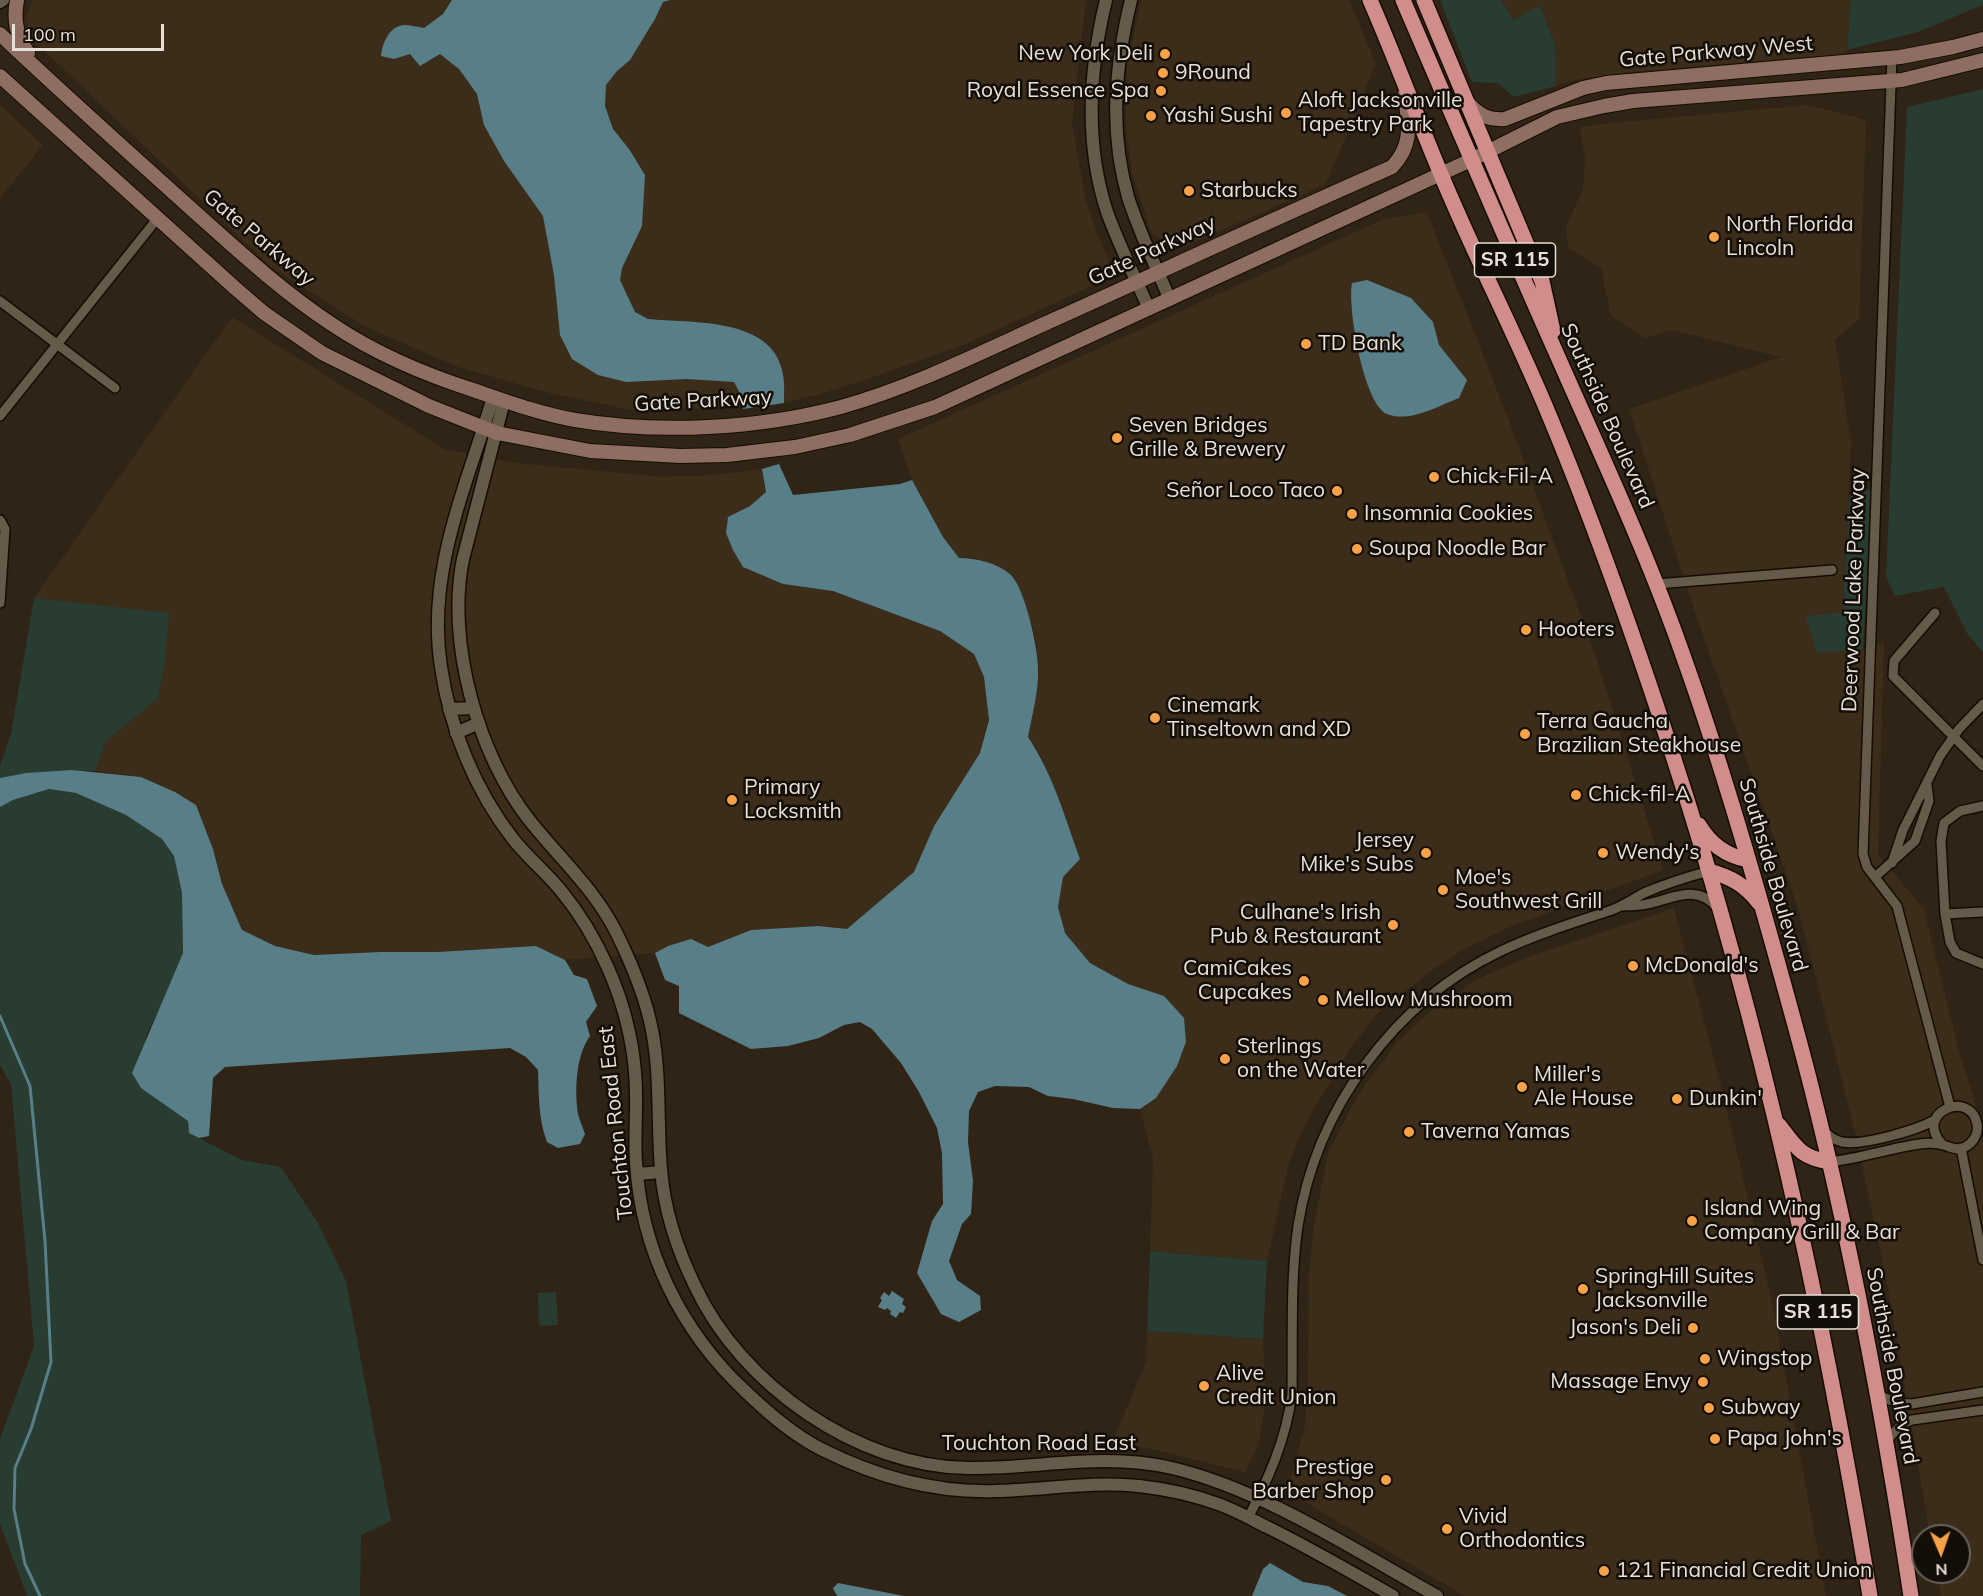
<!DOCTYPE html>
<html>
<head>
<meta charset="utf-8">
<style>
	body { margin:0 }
	#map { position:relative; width:1983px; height:1596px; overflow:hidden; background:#2f2416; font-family:Mulish,sans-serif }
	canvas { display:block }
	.north { position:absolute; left:1911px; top:1524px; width:60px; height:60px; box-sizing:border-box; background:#130e08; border:2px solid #68625b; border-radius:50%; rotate:178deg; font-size:16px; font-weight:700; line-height:24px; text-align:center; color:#e7e0d7 }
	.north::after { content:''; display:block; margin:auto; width:21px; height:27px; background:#f7a248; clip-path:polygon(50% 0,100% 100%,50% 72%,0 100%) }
	.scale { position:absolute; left:12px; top:24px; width:152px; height:27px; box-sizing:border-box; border:3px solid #e7e0d7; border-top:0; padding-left:8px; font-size:18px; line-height:21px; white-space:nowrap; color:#e7e0d7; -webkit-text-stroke:4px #130e08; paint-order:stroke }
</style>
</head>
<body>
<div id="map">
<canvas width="1983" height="1596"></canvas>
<div class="north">N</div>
<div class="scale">100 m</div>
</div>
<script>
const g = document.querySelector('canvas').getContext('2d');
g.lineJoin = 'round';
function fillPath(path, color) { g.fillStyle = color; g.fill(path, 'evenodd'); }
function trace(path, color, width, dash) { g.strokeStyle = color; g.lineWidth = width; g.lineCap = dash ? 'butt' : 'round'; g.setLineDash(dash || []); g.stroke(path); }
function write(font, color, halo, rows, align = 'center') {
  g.font = font + ' Mulish,sans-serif'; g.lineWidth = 5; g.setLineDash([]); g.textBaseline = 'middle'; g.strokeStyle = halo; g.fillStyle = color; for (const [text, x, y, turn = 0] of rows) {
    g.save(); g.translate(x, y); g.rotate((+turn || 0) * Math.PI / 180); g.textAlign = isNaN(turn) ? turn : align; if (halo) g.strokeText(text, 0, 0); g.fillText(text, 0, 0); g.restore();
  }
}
fillPath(new Path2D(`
	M 32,0 L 1086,0 L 1072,123 L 1086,202 L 1102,246 L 1109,258 L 1106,272 L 1096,284 L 966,344 L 862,381 L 817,395 L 784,403 L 712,408 L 631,410 L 549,393 L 458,367 L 366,327 L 271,267 L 36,43 L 25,19 Z
	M 1141,0 L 1349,0 L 1376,64 L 1326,184 L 1184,247 L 1168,244 L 1152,234 L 1133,178 L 1126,131 L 1127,65 Z
	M 1501,0 L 1851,0 L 1847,50 L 1844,54 L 1622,73 L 1569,81 L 1556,86 L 1555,45 L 1541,6 L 1513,20 Z
	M 0,105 L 43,145 L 0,198 Z
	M 1807,105 L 1863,119 L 1866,123 L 1859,319 L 1835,340 L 1851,442 L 1843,612 L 1807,616 L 1863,649 L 1884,642 L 1878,855 L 1924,909 L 1959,1051 L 1973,1095 L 1983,1143 L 1983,1596 L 1941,1596 L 1937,1572 L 1959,1572 L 1959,1536 L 1930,1536 L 1888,1288 L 1855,1132 L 1798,908 L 1697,618 L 1629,409 L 1781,357 L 1672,330 L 1645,338 L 1611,316 L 1601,268 L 1568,248 L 1566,227 L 1583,188 L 1585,159 L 1580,128 L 1599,124 Z
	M 1427,212 L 1511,426 L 1598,663 L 1663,870 L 1512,926 L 1464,949 L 1431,971 L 1378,1013 L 1352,1046 L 1307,1121 L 1289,1162 L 1267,1261 L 1150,1251 L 1153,1159 L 1140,1109 L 1156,1098 L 1164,996 L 1128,984 L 1090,963 L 1065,933 L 1058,907 L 1063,876 L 1080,859 L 1055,790 L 1040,754 L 1028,737 L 1039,669 L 1035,634 L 1013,577 L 975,558 L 959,558 L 943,537 L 912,480 L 898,439 L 1384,219 Z
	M 232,317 L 444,449 L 517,463 L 664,477 L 711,475 L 762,469 L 766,492 L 750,506 L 728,518 L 783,584 L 833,591 L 940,631 L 974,654 L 984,677 L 989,720 L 980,753 L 934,826 L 914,872 L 847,930 L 818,926 L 751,930 L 708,947 L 668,946 L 655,953 L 565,960 L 536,946 L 438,952 L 380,952 L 314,955 L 275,946 L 242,930 L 222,884 L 213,849 L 196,805 L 175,792 L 141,777 L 95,771 L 106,741 L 158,698 L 88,605 L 34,598 Z
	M 1674,908 L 1724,1097 L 1772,1302 L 1826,1596 L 1465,1596 L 1316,1509 L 1288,1489 L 1305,1425 L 1308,1378 L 1309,1276 L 1313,1231 L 1328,1153 L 1359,1093 L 1398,1041 L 1433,1009 L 1476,980 L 1530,956 Z
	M 1147,1331 L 1263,1339 L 1266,1402 L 1258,1446 L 1245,1472 L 1153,1449 L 1111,1444 L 1146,1363 Z`), '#3b2d19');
fillPath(new Path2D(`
	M 1440,0 L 1501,0 L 1513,20 L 1540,5 L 1555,45 L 1556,86 L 1514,97 L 1498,83 L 1472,82 Z
	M 1851,0 L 1983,0 L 1983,5 L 1918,32 L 1847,50 Z
	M 1983,89 L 1983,652 L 1968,635 L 1944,587 L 1895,596 L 1886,577 L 1907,107 Z
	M 1872,489 L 1863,649 L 1817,653 L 1806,616 L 1843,612 L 1849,497 Z
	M 34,598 L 169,613 L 165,660 L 158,698 L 106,741 L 95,771 C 63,770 31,772 0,778 L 0,765 L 11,734 Z
	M 49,789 L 76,793 L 126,815 L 162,839 L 174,856 L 182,893 L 183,953 L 162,1004 L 146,1036 L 142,1088 L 188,1121 L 189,1133 L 242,1160 L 281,1167 L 318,1223 L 346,1281 L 391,1521 L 361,1535 L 360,1596 L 27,1596 L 0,1524 L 0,1439 L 34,1346 L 11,1084 L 0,1065 L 0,807 L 13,800 Z
	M 1150,1251 L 1267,1261 L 1263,1339 L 1147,1331 Z
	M 556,1292 L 558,1325 L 539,1326 L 538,1293 Z`), '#283c31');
fillPath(new Path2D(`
	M 452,0 L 670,0 L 663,2 L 655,19 L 630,60 L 617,71 L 606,85 L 605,106 L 613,129 L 629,149 L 645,175 L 642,226 L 622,268 L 620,280 L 635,312 L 648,319 C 690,323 770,317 782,370 C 785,381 784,392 784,403 L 743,409 L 742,397 L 734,382 L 687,379 L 626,382 L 598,375 L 572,359 L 560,335 L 554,275 L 543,216 L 504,161 L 484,125 L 477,94 L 459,69 L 440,54 L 420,66 L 410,54 L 394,59 L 381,56 C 382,44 389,26 404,25 C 410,25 418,27 424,28 L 443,14 Z
	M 1367,280 L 1411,298 L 1433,322 L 1439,345 L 1467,380 L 1459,398 C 1438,406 1410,423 1387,414 C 1364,405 1347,307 1352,283 Z
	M 779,464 L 793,495 L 900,484 L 912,480 L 943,537 L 959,558 C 977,558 997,563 1011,575 C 1025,589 1038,648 1038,668 C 1039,691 1032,715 1028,737 C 1053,774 1065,818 1080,859 L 1063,877 L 1058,907 L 1065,933 L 1090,963 L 1128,984 L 1164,996 L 1184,1018 L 1186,1042 L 1177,1066 L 1156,1098 L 1140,1109 L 1113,1108 L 1073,1099 L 1048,1096 L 1029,1087 L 995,1086 L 978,1092 L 969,1111 L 968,1142 L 973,1181 L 971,1214 L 962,1224 L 949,1261 L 957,1280 L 980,1296 L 981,1310 L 959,1322 L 941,1314 L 917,1273 L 932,1221 L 943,1204 L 942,1153 L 937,1128 L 919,1092 L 901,1063 L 872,1029 L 860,1022 L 844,1025 L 819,1038 L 788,1046 L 751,1049 L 679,1013 L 679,986 L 665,980 L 655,953 L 668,946 L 691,939 L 708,947 L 751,930 L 818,926 L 847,929 L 914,872 L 934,826 L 980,753 L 989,720 L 984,677 L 974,654 L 940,631 L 833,591 L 783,584 L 743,567 L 733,550 L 726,533 L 728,517 L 750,506 L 766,492 L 762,469 Z
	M 72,770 L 141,777 L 175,792 L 196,805 L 213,849 L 222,884 L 242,930 L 275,946 L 314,955 L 380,952 L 438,952 L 536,946 L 565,960 L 574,975 L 587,979 L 597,1006 L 586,1022 L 590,1036 C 577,1054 575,1084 577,1106 C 577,1115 582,1125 585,1134 L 580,1144 L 558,1148 L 547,1142 C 538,1118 539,1095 538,1070 L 526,1057 L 510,1048 L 225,1067 L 213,1078 L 209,1136 L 199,1138 L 189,1133 L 188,1121 L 141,1088 L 132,1073 L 183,953 L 182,893 L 174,856 L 162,839 L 126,815 L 76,793 L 49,789 L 13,800 L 0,807 L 0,778 L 26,773 Z
	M 892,1291 L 904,1299 L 902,1304 L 906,1307 L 903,1313 L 900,1312 L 896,1318 L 890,1314 L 891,1311 L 887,1308 L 885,1310 L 878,1307 L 882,1300 L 880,1298 L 884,1292 L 889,1296 Z
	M 1270,1563 L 1303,1582 L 1328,1586 L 1347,1596 L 1252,1596 L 1263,1569 Z
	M 838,1583 L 904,1596 L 837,1596 L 833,1588 Z`), '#587e87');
trace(new Path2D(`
	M 0,1016 L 30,1086 L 45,1241 L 51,1362 L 31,1429 L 15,1468 L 14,1509 L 25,1564 L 40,1596`), '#587e87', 3);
const minor = new Path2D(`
	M 1892,57 L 1863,854 L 1867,867 L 1897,906 L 1950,1107
	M 0,301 L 115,388
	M 0,416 L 157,219
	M 0,520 L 5,529 L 0,603
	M 1656,584 L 1832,570
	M 1935,613 L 1894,661 L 1893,676 L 1983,766
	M 1983,806 L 1960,811 L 1944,823 L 1941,841 L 1945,914 L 1950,942 L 1956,953 L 1983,964
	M 1892,863 L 1903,830 L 1940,756 L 1959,729 L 1983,704
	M 1875,877 L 1915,841 L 1929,801 L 1927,785
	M 1623,906 C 1631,906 1639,906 1647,904 C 1672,899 1697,883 1717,908
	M 1945,914 L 1983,912
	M 1823,1129 C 1828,1136 1834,1140 1842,1142 C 1863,1146 1917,1130 1935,1120
	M 1961,1148 L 1983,1260
	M 1829,1162 C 1860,1159 1889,1148 1920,1144 C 1926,1143 1937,1143 1943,1145 C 1951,1147 1956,1151 1965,1147 C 1973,1143 1979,1134 1977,1124 C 1971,1089 1913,1112 1942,1144
	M 1878,1395 L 1897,1403 L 1912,1404 L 1983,1392
	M 1886,1441 L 1902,1424 L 1912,1420 L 1983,1410
	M 1248,1518 C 1269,1478 1286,1439 1292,1394 C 1293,1339 1290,1281 1298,1226 C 1316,1109 1394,1002 1501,951 C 1537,934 1575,922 1612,910 C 1624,905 1633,899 1644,893 C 1665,884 1687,877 1709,871`);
const tertiary = new Path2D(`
	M 1106,0 C 1089,70 1084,142 1107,212 C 1119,245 1135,277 1149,309
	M 1131,0 C 1115,66 1109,131 1128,197 C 1139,232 1156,266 1170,300
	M 0,2 L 3,0
	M 493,397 C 467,486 426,571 441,667 C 450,729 475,790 513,839 C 528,858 547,873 562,892 C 581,915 596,941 608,968 C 623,1002 632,1036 635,1072 C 638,1102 634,1132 636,1162 C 641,1250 681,1331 745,1391 C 768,1413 794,1436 823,1450 C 877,1477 936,1493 996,1491 C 1045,1490 1090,1481 1139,1486 C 1165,1489 1194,1495 1218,1504 C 1235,1510 1251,1519 1267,1527 C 1310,1548 1351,1572 1393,1596
	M 504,401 L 463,559 C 446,641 478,756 530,821 C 562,861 597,891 619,938 C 633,967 646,999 652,1030 C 661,1076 657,1123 661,1169 C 664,1210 677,1249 695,1286 C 741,1385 858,1467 968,1468 C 1039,1469 1101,1452 1172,1468 C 1264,1490 1354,1550 1437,1596
	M 449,709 L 474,708
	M 456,733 L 479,723
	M 637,1174 L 661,1172`);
const secondary = new Path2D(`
	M 17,0 C 13,21 17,36 28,53
	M 0,34 C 61,92 124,148 187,205 C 234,247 280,290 333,325 C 376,354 426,375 476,391 C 508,402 541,414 575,420 C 659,434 758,429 841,407 C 915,386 984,351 1053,320 C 1166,269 1278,217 1392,167 C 1414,144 1408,124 1405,94
	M 0,76 L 235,288 L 264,313 L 322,353 L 429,406 L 497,433 L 590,451 L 680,456 L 727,455 L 795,447 L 850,435 L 935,407 L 1471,160 L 1557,117 L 1604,106 L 1633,101 L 1902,80 L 1983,60
	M 1469,104 C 1480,116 1489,120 1505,119 L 1583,88 L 1606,83 L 1900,57 L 1953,47 L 1983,39`);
const trunk = new Path2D(`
	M 1370,0 C 1395,57 1416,115 1440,172 C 1472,250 1511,325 1544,403 C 1593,519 1635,639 1674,759 C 1763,1032 1823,1313 1870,1596
	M 1403,0 C 1454,119 1505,238 1558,357 C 1602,457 1649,557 1685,661 C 1720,759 1749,859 1777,960 C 1789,1003 1801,1046 1812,1090 C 1854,1257 1885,1426 1911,1596
	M 1424,0 L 1542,281 L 1553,331
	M 1699,825 C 1710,844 1727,856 1748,860
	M 1709,871 C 1731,877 1745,885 1759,903
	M 1779,1125 C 1796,1147 1800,1157 1829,1162`);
trace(minor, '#160d02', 12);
trace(tertiary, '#160d02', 15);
trace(secondary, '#160d02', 16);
trace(trunk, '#160d02', 18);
trace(minor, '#665a4b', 9);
trace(tertiary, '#665a4b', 12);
trace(secondary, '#8e6d63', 14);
trace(trunk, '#d08d8c', 15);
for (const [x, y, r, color] of [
	[1165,54,6,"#f7a248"],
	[1163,73,6,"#f7a248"],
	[1161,91,6,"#f7a248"],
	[1286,113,6,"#f7a248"],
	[1151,116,6,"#f7a248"],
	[1189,191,6,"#f7a248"],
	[1714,237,6,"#f7a248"],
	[1306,344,6,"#f7a248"],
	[1117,438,6,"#f7a248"],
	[1434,477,6,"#f7a248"],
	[1337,491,6,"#f7a248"],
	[1352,514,6,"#f7a248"],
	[1357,549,6,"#f7a248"],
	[1526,630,6,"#f7a248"],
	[1155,718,6,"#f7a248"],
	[1525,734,6,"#f7a248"],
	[1576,795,6,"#f7a248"],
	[732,800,6,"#f7a248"],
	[1426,853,6,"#f7a248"],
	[1603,853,6,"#f7a248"],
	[1443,890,6,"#f7a248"],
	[1393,925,6,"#f7a248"],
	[1633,966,6,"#f7a248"],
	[1304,981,6,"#f7a248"],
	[1323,1000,6,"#f7a248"],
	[1225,1059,6,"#f7a248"],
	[1522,1087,6,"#f7a248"],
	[1677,1099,6,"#f7a248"],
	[1409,1132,6,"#f7a248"],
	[1692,1221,6,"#f7a248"],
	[1583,1289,6,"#f7a248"],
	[1693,1328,6,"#f7a248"],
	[1705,1359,6,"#f7a248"],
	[1703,1382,6,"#f7a248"],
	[1204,1386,6,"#f7a248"],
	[1709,1408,6,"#f7a248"],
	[1715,1439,6,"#f7a248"],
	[1386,1480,6,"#f7a248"],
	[1447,1529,6,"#f7a248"],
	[1604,1571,6,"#f7a248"]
]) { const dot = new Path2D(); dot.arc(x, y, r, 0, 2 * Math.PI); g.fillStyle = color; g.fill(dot); trace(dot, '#130e08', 2); }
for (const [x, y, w] of [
	[1515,260,81],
	[1818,1312,81]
]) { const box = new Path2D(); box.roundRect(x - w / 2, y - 17, w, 34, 4.5); g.fillStyle = '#130e08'; g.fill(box); trace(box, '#e7e0d7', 1.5); }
write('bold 20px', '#e7e0d7', null, [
	["SR 115",1515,260],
	["SR 115",1818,1312]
]);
write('21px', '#e7e0d7', '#130e08', [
	["Gate Parkway West",1716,52,-5],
	["Gate Parkway",259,238,40],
	["Gate Parkway",1152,251,-25],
	["Gate Parkway",703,401,-3],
	["Southside Boulevard",1607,416,66],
	["Deerwood Lake Parkway",1854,590,-88],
	["Southside Boulevard",1773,875,74],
	["Touchton Road East",616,1123,-96],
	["Southside Boulevard",1892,1366,79],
	["Touchton Road East",1039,1444]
]);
write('21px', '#e7e0d7', '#130e08', [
	["New York Deli",1153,54,"right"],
	["9Round",1175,73],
	["Royal Essence Spa",1149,91,"right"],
	["Aloft Jacksonville",1298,101],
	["Tapestry Park",1298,125],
	["Yashi Sushi",1163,116],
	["Starbucks",1201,191],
	["North Florida",1726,225],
	["Lincoln",1726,249],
	["TD Bank",1318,344],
	["Seven Bridges",1129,426],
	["Grille & Brewery",1129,450],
	["Chick-Fil-A",1446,477],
	["Señor Loco Taco",1325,491,"right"],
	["Insomnia Cookies",1364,514],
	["Soupa Noodle Bar",1369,549],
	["Hooters",1538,630],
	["Cinemark",1167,706],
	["Tinseltown and XD",1167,730],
	["Terra Gaucha",1537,722],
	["Brazilian Steakhouse",1537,746],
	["Primary",744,788],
	["Locksmith",744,812],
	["Chick-fil-A",1588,795],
	["Jersey",1414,841,"right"],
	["Mike's Subs",1414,865,"right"],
	["Wendy's",1615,853],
	["Moe's",1455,878],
	["Southwest Grill",1455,902],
	["Culhane's Irish",1381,913,"right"],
	["Pub & Restaurant",1381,937,"right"],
	["McDonald's",1645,966],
	["CamiCakes",1292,969,"right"],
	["Cupcakes",1292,993,"right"],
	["Mellow Mushroom",1335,1000],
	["Sterlings",1237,1047],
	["on the Water",1237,1071],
	["Miller's",1534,1075],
	["Ale House",1534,1099],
	["Dunkin'",1689,1099],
	["Taverna Yamas",1421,1132],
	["Island Wing",1704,1209],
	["Company Grill & Bar",1704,1233],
	["SpringHill Suites",1595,1277],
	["Jacksonville",1595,1301],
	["Jason's Deli",1681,1328,"right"],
	["Wingstop",1717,1359],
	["Alive",1216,1374],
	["Credit Union",1216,1398],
	["Massage Envy",1691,1382,"right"],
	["Subway",1721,1408],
	["Papa John's",1727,1439],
	["Prestige",1374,1468,"right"],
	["Barber Shop",1374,1492,"right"],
	["Vivid",1459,1517],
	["Orthodontics",1459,1541],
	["121 Financial Credit Union",1616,1571]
], 'left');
</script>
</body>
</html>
